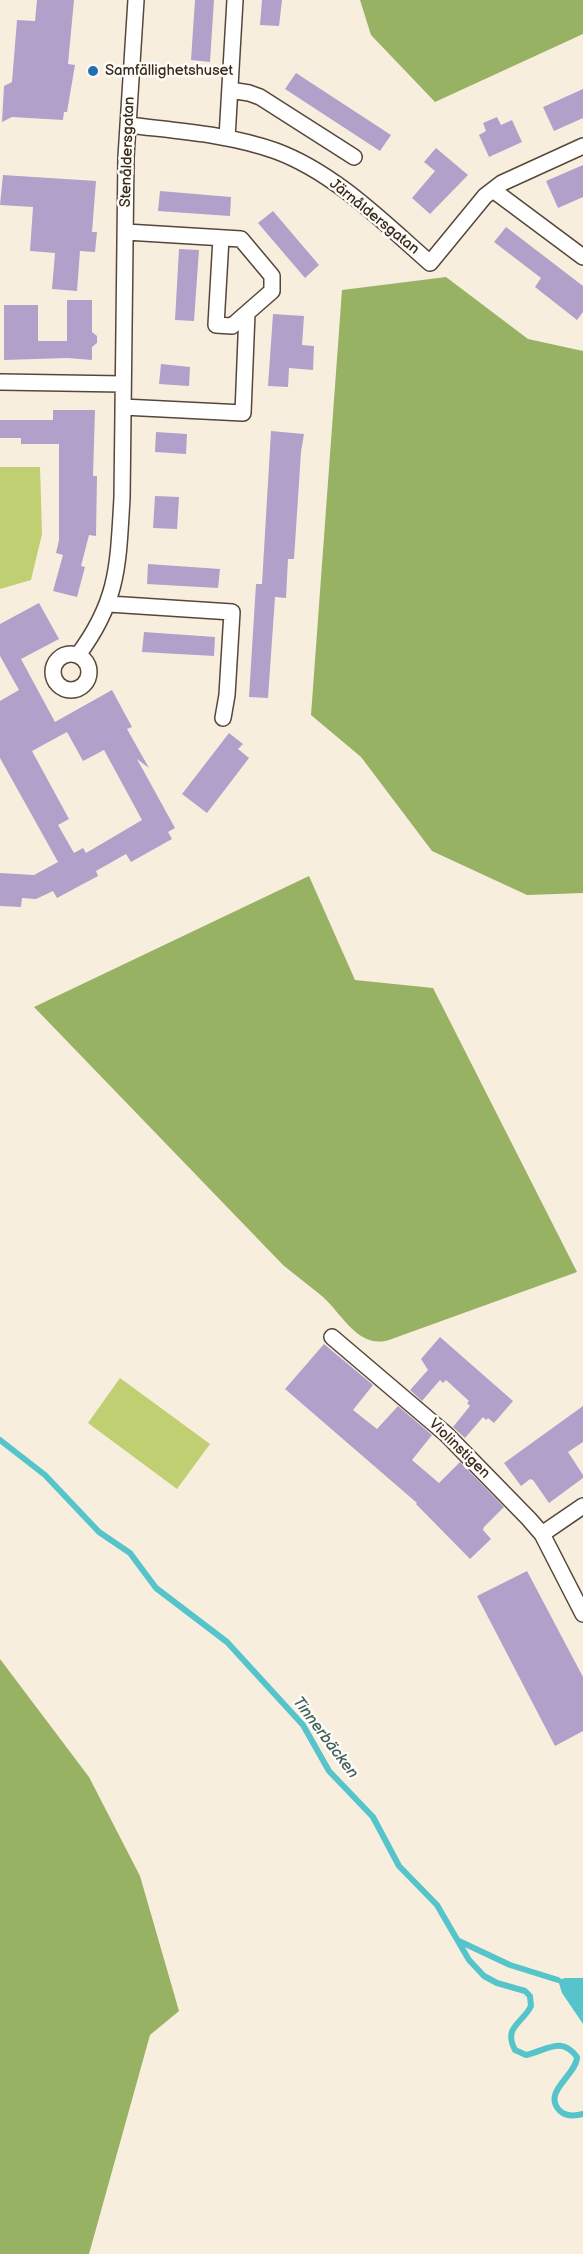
<!DOCTYPE html>
<html>
<head>
<meta charset="utf-8">
<style>
	body { margin:0 }
	canvas { display:block; background:#f8eede }
</style>
</head>
<body>
<canvas width="583" height="2254"></canvas>
<script>
const g = document.querySelector('canvas').getContext('2d');
g.lineJoin = 'round';
function fillPath(path, color) { g.fillStyle = color; g.fill(path, 'evenodd'); }
function trace(path, color, width, dash) { g.strokeStyle = color; g.lineWidth = width; g.lineCap = dash ? 'butt' : 'round'; g.setLineDash(dash || []); g.stroke(path); }
function write(font, color, halo, rows, align = 'center') {
  g.font = font + ' "Balsamiq Sans",sans-serif'; g.lineWidth = 5; g.setLineDash([]); g.textBaseline = 'middle'; g.strokeStyle = halo; g.fillStyle = color; for (const [text, x, y, turn = 0] of rows) {
    g.save(); g.translate(x, y); g.rotate((+turn || 0) * Math.PI / 180); g.textAlign = isNaN(turn) ? turn : align; if (halo) g.strokeText(text, 0, 0); g.fillText(text, 0, 0); g.restore();
  }
}
fillPath(new Path2D(`
	M 0,467 L 40,467 L 42,534 L 31,580 L 0,589 Z
	M 120,1378 L 210,1444 L 177,1489 L 88,1423 Z`), '#c0cf71');
fillPath(new Path2D(`
	M 360,0 L 583,0 L 583,34 L 435,102 L 371,35 Z
	M 446,277 L 528,339 L 583,351 L 583,893 L 527,895 L 432,851 L 361,757 L 311,715 L 342,290 Z
	M 309,876 L 355,980 L 433,988 L 577,1272 L 389,1340 C 358,1349 343,1315 323,1297 C 310,1286 296,1276 283,1265 L 34,1007 Z
	M 0,1659 L 89,1777 L 140,1876 L 179,2011 L 150,2035 L 89,2254 L 0,2254 Z`), '#98b263');
fillPath(new Path2D(`
	M 565,1978 L 583,1978 L 583,2024 L 562,1993 L 558,1980 Z`), '#56c4cb');
trace(new Path2D(`
	M 0,1440 L 45,1475 L 99,1532 L 130,1553 L 156,1588 L 227,1642 L 303,1725 L 329,1771 L 373,1817 L 399,1866 L 437,1905 L 469,1960 L 484,1976 L 497,1983 L 525,1991 L 530,1996 L 531,2006 C 522,2024 503,2027 515,2050 L 526,2055 C 548,2050 561,2036 577,2057 C 577,2075 541,2092 560,2111 C 567,2117 576,2116 583,2114
	M 459,1941 L 510,1965 L 558,1980`), '#56c4cb', 6);
fillPath(new Path2D(`
	M 37,0 L 74,0 L 68,64 L 75,65 L 67,112 L 64,112 L 63,120 L 12,117 L 2,122 L 4,86 L 12,82 L 17,20 L 35,21 Z
	M 195,0 L 214,0 L 210,62 L 191,60 Z
	M 262,0 L 282,0 L 279,26 L 260,25 Z
	M 296,73 L 391,135 L 380,151 L 285,89 Z
	M 583,89 L 583,118 L 554,131 L 543,107 Z
	M 497,117 L 501,125 L 512,120 L 522,142 L 489,157 L 479,135 L 486,131 L 483,123 Z
	M 436,148 L 468,175 L 430,214 L 412,198 L 435,171 L 424,162 Z
	M 583,165 L 583,197 L 558,208 L 546,181 Z
	M 3,175 L 96,181 L 92,232 L 97,232 L 95,252 L 80,251 L 77,291 L 52,289 L 55,253 L 30,251 L 33,207 L 0,205 Z
	M 160,191 L 231,197 L 230,216 L 158,211 Z
	M 273,211 L 319,265 L 305,278 L 258,223 Z
	M 506,227 L 583,286 L 583,312 L 577,320 L 535,287 L 541,278 L 494,242 Z
	M 179,249 L 199,250 L 194,321 L 175,320 Z
	M 67,300 L 92,300 L 92,332 L 97,336 L 97,343 L 92,347 L 92,360 L 67,358 L 4,360 L 4,305 L 38,305 L 38,341 L 67,341 Z
	M 273,314 L 304,316 L 302,345 L 314,346 L 313,370 L 289,368 L 288,387 L 268,386 Z
	M 161,364 L 190,367 L 189,386 L 159,384 Z
	M 53,410 L 95,410 L 93,476 L 97,476 L 96,536 L 89,535 L 81,566 L 85,567 L 77,597 L 53,591 L 63,555 L 56,553 L 59,540 L 59,444 L 21,444 L 21,438 L 0,438 L 0,420 L 53,420 Z
	M 271,431 L 304,434 L 301,452 L 294,559 L 288,559 L 286,598 L 275,597 L 268,698 L 249,697 L 256,584 L 262,584 Z
	M 156,432 L 187,434 L 186,454 L 155,452 Z
	M 155,496 L 179,497 L 177,529 L 153,528 Z
	M 148,564 L 220,569 L 218,588 L 147,584 Z
	M 39,603 L 59,639 L 21,659 L 55,722 L 112,690 L 132,727 L 127,729 L 149,768 L 137,759 L 175,828 L 168,832 L 172,839 L 131,862 L 126,854 L 96,871 L 98,876 L 57,898 L 53,891 L 36,899 L 22,898 L 21,907 L 0,906 L 0,873 L 34,875 L 58,862 L 0,758 L 0,701 L 19,690 L 0,656 L 0,624 ZM 67,732 L 83,761 L 104,750 L 142,820 L 86,853 L 83,848 L 74,853 L 58,825 L 69,819 L 32,751 Z
	M 144,632 L 215,637 L 214,656 L 142,652 Z
	M 229,733 L 243,744 L 238,749 L 249,758 L 207,813 L 182,794 Z
	M 440,1337 L 513,1401 L 494,1423 L 488,1418 L 486,1420 L 483,1417 L 465,1438 L 453,1427 L 470,1406 L 467,1403 L 469,1401 L 446,1380 L 443,1383 L 440,1380 L 422,1401 L 410,1390 L 428,1370 L 421,1359 Z
	M 324,1344 L 373,1385 L 353,1410 L 377,1429 L 398,1406 L 432,1435 L 412,1460 L 439,1483 L 460,1462 L 504,1507 L 484,1527 L 483,1530 L 491,1539 L 470,1559 L 416,1504 L 417,1503 L 285,1389 Z
	M 583,1406 L 583,1442 L 568,1452 L 583,1475 L 583,1478 L 549,1503 L 533,1480 L 530,1479 L 521,1486 L 504,1463 Z
	M 527,1571 L 583,1677 L 583,1731 L 555,1746 L 477,1596 Z`), '#b1a1ca');
const street = new Path2D(`
	M 230,90 L 249,93 L 260,97 L 354,157
	M 128,125 C 177,131 229,134 276,151 C 335,173 383,222 430,263 L 485,196 L 502,183 L 583,146
	M 227,138 L 235,0
	M 493,190 L 583,257
	M 126,232 L 241,239 L 272,276 L 272,291 L 232,326 L 216,325 L 221,238
	M 0,382 L 123,384
	M 123,407 L 243,413 L 247,313
	M 109,604 L 232,612 L 227,695 L 223,718
	M53 672a18 18 0 1 1 36 0a18 18 0 1 1-36 0Z
	M 78,655 C 119,600 118,564 122,498 L 126,157 L 136,0
	M 332,1337 L 446,1434 L 529,1519 L 542,1534 L 583,1614
	M 542,1534 L 583,1506`);
trace(street, '#57473b', 18);
trace(street, '#fff', 15);
for (const [x, y, r, color] of [
	[93,71,6,"#1f6fb2"]
]) { const dot = new Path2D(); dot.arc(x, y, r, 0, 2 * Math.PI); g.fillStyle = color; g.fill(dot); trace(dot, '#fdfcf7', 2); }
write('15px', '#3b2a1e', '#fdfcf7', [
	["Samfällighetshuset",105,71]
], 'left');
write('15px', '#3b2a1e', '#fdfcf7', [
	["Stenåldersgatan",128,152,-88],
	["Järnåldersgatan",374,217,39],
	["Violinstigen",459,1449,44]
]);
write('italic 16px', '#44605b', '#fdfcf7', [
	["Tinnerbäcken",325,1738,53]
]);
</script>
</body>
</html>
